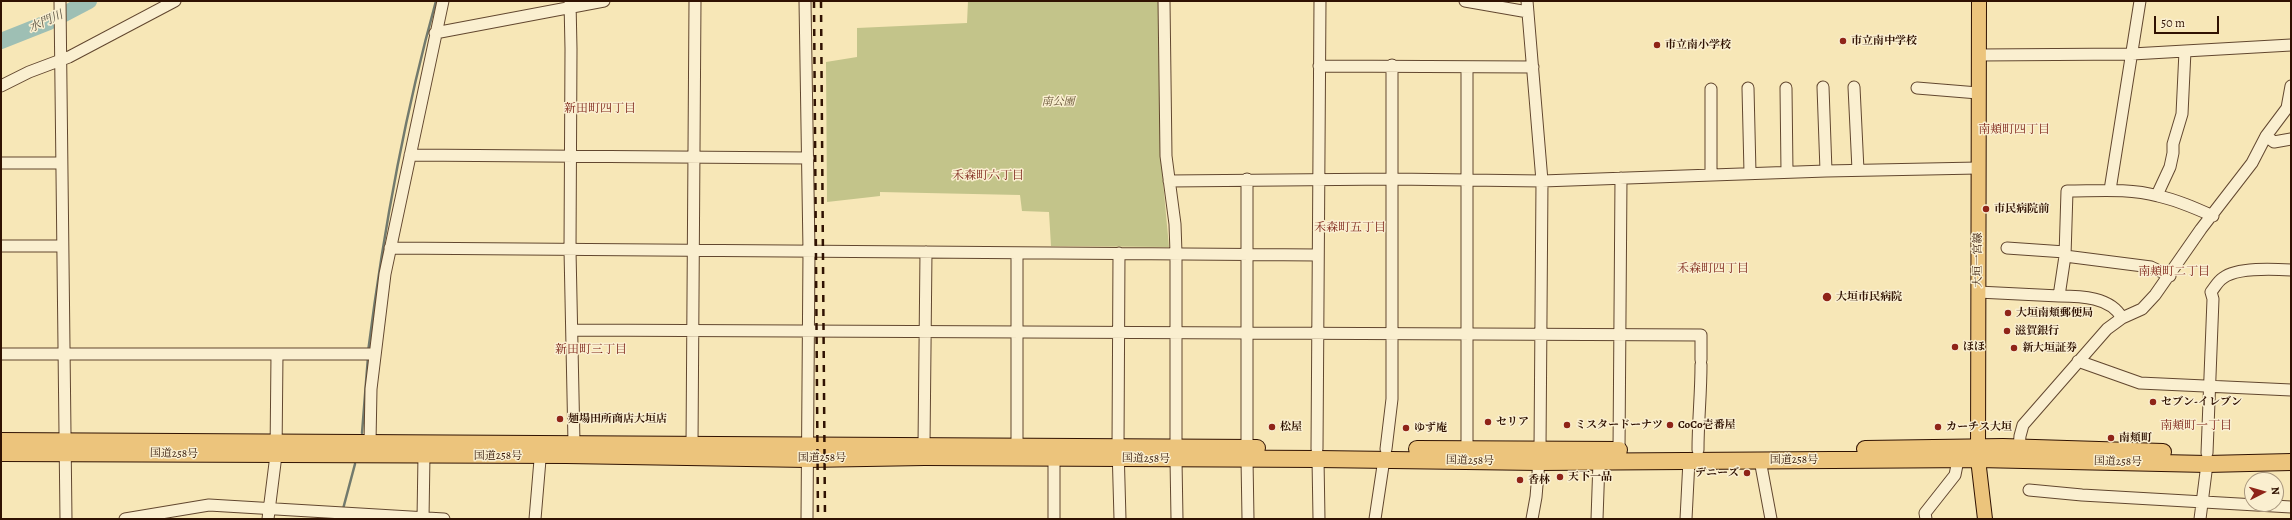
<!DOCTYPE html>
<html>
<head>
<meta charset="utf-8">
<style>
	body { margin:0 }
	#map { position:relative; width:2292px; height:520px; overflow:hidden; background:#f7e7b7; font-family:Alegreya,serif }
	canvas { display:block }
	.frame { position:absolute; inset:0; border:2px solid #301202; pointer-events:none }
	.north { position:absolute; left:2244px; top:472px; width:40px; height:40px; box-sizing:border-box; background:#faefd0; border:1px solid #a9977e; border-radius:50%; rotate:84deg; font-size:11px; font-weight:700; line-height:16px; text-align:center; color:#301202 }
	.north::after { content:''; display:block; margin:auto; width:14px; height:18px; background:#8f2418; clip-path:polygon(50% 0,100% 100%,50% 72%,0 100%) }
	.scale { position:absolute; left:2154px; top:16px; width:65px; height:18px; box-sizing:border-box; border:2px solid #301202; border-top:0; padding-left:5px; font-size:12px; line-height:14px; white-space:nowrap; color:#301202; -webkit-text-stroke:3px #faefd0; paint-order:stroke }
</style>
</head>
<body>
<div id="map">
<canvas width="2292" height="520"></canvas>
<div class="frame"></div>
<div class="north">N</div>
<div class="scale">50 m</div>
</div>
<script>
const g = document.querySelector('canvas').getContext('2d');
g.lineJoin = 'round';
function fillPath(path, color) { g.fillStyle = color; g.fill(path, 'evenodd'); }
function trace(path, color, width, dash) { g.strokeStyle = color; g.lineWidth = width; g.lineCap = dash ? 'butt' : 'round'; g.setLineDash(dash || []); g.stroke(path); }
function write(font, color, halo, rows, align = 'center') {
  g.font = font + ' Alegreya,"Noto Serif JP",serif'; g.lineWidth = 3; g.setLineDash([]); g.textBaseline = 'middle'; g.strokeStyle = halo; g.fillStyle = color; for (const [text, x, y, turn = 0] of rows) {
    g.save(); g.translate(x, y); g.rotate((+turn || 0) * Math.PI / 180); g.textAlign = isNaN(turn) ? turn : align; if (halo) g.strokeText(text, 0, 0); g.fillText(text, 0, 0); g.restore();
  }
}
fillPath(new Path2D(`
	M 968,1 L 1159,1 L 1160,149 L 1169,247 L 1051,246 L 1049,212 L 1022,211 L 1020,195 L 880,192 L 880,196 L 827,202 L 826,62 L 857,57 L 857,28 L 967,23 Z`), '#c3c48a');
trace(new Path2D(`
	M 368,352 C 383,234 404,116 436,1
	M 362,433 L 368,357
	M 343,509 L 355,464`), '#727a6d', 2.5);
trace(new Path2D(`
	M 1,41 L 49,22 L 89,1`), '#9ebfb4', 16);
const minor = new Path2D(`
	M 60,1 L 66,519
	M 570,1 L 571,49 L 570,250 L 574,443
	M 805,1 L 809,251 L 807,519
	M 1164,1 L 1166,156 L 1175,224 L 1176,253 L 1176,446
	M 1465,1 L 1528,12
	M 1527,1 L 1542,181 L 1540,449 L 1536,497 L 1532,519
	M 435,33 L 604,1
	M 1979,55 L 2132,54 L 2291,45
	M 1319,66 L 1533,67
	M 1,86 L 29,72 L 69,57 L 175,1
	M 1823,87 L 1826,171
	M 1854,87 L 1858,170
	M 1748,88 L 1750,173
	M 1786,88 L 1787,172
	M 1917,88 L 1978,93
	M 1711,89 L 1711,174
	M 2266,136 L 2274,142 L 2291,139
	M 410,155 L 808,158
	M 1,163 L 61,163
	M 1169,181 L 1393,179 L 1542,181 L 1826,171 L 1978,168
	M 2110,190 L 2140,1
	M 2157,195 L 2170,167 L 2173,153 L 2173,144 L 2182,114 L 2185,51
	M 1,246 L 62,246
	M 390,248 L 1317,255
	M 2007,248 L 2065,252
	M 1119,253 L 1118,447 L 1120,519
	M 2065,256 L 2151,267 L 2170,276
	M 1978,292 L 2059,296
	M 2122,318 C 2111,297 2081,296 2059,296 L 2065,256 L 2067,191 C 2097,191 2129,188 2158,196 C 2177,200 2195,208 2213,216
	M 572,330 L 1701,335 L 1701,360
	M 1,354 L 375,354
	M 2078,361 L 2140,383 L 2291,390
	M 370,442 L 371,389 L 385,274 L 443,1
	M 692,445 L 695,1
	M 924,445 L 926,252
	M 1017,446 L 1017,253
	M 1247,448 L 1247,179
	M 2019,448 L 2020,436 L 2023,425 L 2107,329 L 2122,318 L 2142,309 L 2155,295 L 2201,229 L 2252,163 L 2266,136 L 2287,108 L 2291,86
	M 1317,449 L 1320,1
	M 1386,449 L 1392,399 L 1392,65
	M 1467,449 L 1467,67
	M 1619,450 L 1621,178
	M 1698,450 C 1698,421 1701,394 1701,365
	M 2207,453 L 2213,299 L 2211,292 C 2215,287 2218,281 2223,278 C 2237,267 2274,269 2291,270
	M 1054,459 L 1054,519
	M 1247,459 L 1248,519
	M 1318,459 L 1319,519
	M 1176,460 L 1177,519
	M 1760,460 L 1771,519
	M 2029,490 L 2082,495 L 2291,507
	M 125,519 L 209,505 L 444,519
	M 268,519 L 276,455 L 277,354
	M 423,519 L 424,455
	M 535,519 L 541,448
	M 1375,519 L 1384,459
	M 1597,519 L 1599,461
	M 1686,519 L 1689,460
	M 1926,519 L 1925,513 L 1955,475 L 1958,460
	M 2200,519 L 2207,464`);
const major = new Path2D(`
	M 1979,1 L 1978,459 L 1985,519`);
const highway = new Path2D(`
	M 1,441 L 1257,448
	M 1417,449 L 1619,450
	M 1865,449 L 2003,447 L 2163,452
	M 1,453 L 566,455 L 807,459 L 925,457 L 1318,459 L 1539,462 L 1978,459 L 2207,464 L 2291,462`);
trace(minor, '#62472f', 13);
trace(major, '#301202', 16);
trace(highway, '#301202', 18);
trace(minor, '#faefd0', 11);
trace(major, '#ecc47c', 14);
trace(highway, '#ecc47c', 16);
trace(new Path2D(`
	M 814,1 L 818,519
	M 821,1 L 825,519`), '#301202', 2.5, [7, 7]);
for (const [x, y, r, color] of [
	[1843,41,4,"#8f2418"],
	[1657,45,4,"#8f2418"],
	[1986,209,4,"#8f2418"],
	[1827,297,5,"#8f2418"],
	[2008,313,4,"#8f2418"],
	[2007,331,4,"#8f2418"],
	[1955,347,4,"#8f2418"],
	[2014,348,4,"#8f2418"],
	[2153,402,4,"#8f2418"],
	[560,419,4,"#8f2418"],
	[1488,422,4,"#8f2418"],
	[1567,425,4,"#8f2418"],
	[1670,425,4,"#8f2418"],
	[1272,427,4,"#8f2418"],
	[1938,427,4,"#8f2418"],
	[1406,428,4,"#8f2418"],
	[2111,438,4,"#8f2418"],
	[1747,473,4,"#8f2418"],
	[1560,477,4,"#8f2418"],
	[1520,480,4,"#8f2418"]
]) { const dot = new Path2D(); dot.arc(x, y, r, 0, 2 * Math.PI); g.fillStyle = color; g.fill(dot); trace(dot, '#faefd0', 1.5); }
write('bold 11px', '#301202', '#faefd0', [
	["市立南中学校",1851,41],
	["市立南小学校",1665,45],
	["市民病院前",1994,209],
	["大垣市民病院",1836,297],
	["大垣南頬郵便局",2016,313],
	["滋賀銀行",2015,331],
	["ほほ",1963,347],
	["新大垣証券",2022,348],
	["セブン-イレブン",2161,402],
	["麺場田所商店大垣店",568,419],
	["セリア",1496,422],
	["ミスタードーナツ",1575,425],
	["CoCo壱番屋",1678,425],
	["松屋",1280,427],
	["カーチス大垣",1946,427],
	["ゆず庵",1414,428],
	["南頬町",2119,438],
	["デニーズ",1739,473,"right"],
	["天下一品",1568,477],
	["香林",1528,480]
], 'left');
write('italic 11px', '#635032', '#faefd0', [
	["南公園",1058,102]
]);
write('11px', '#301202', '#faefd0', [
	["大垣一宮線",1978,260,-90],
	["国道258号",174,454,1],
	["国道258号",498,456],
	["国道258号",822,458],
	["国道258号",1146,459,1],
	["国道258号",1794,460],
	["国道258号",1470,461,1],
	["国道258号",2118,462,1]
]);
write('italic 12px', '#564f40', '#faefd0', [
	["水門川",46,22,-24]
]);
write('12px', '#7a1f14', '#faefd0', [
	["新田町四丁目",600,109],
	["南頬町四丁目",2014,130],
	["禾森町六丁目",988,176],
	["禾森町五丁目",1350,228],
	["禾森町四丁目",1713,269],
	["南頬町二丁目",2174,272],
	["新田町三丁目",591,350],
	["南頬町一丁目",2196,426]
]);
</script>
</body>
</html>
